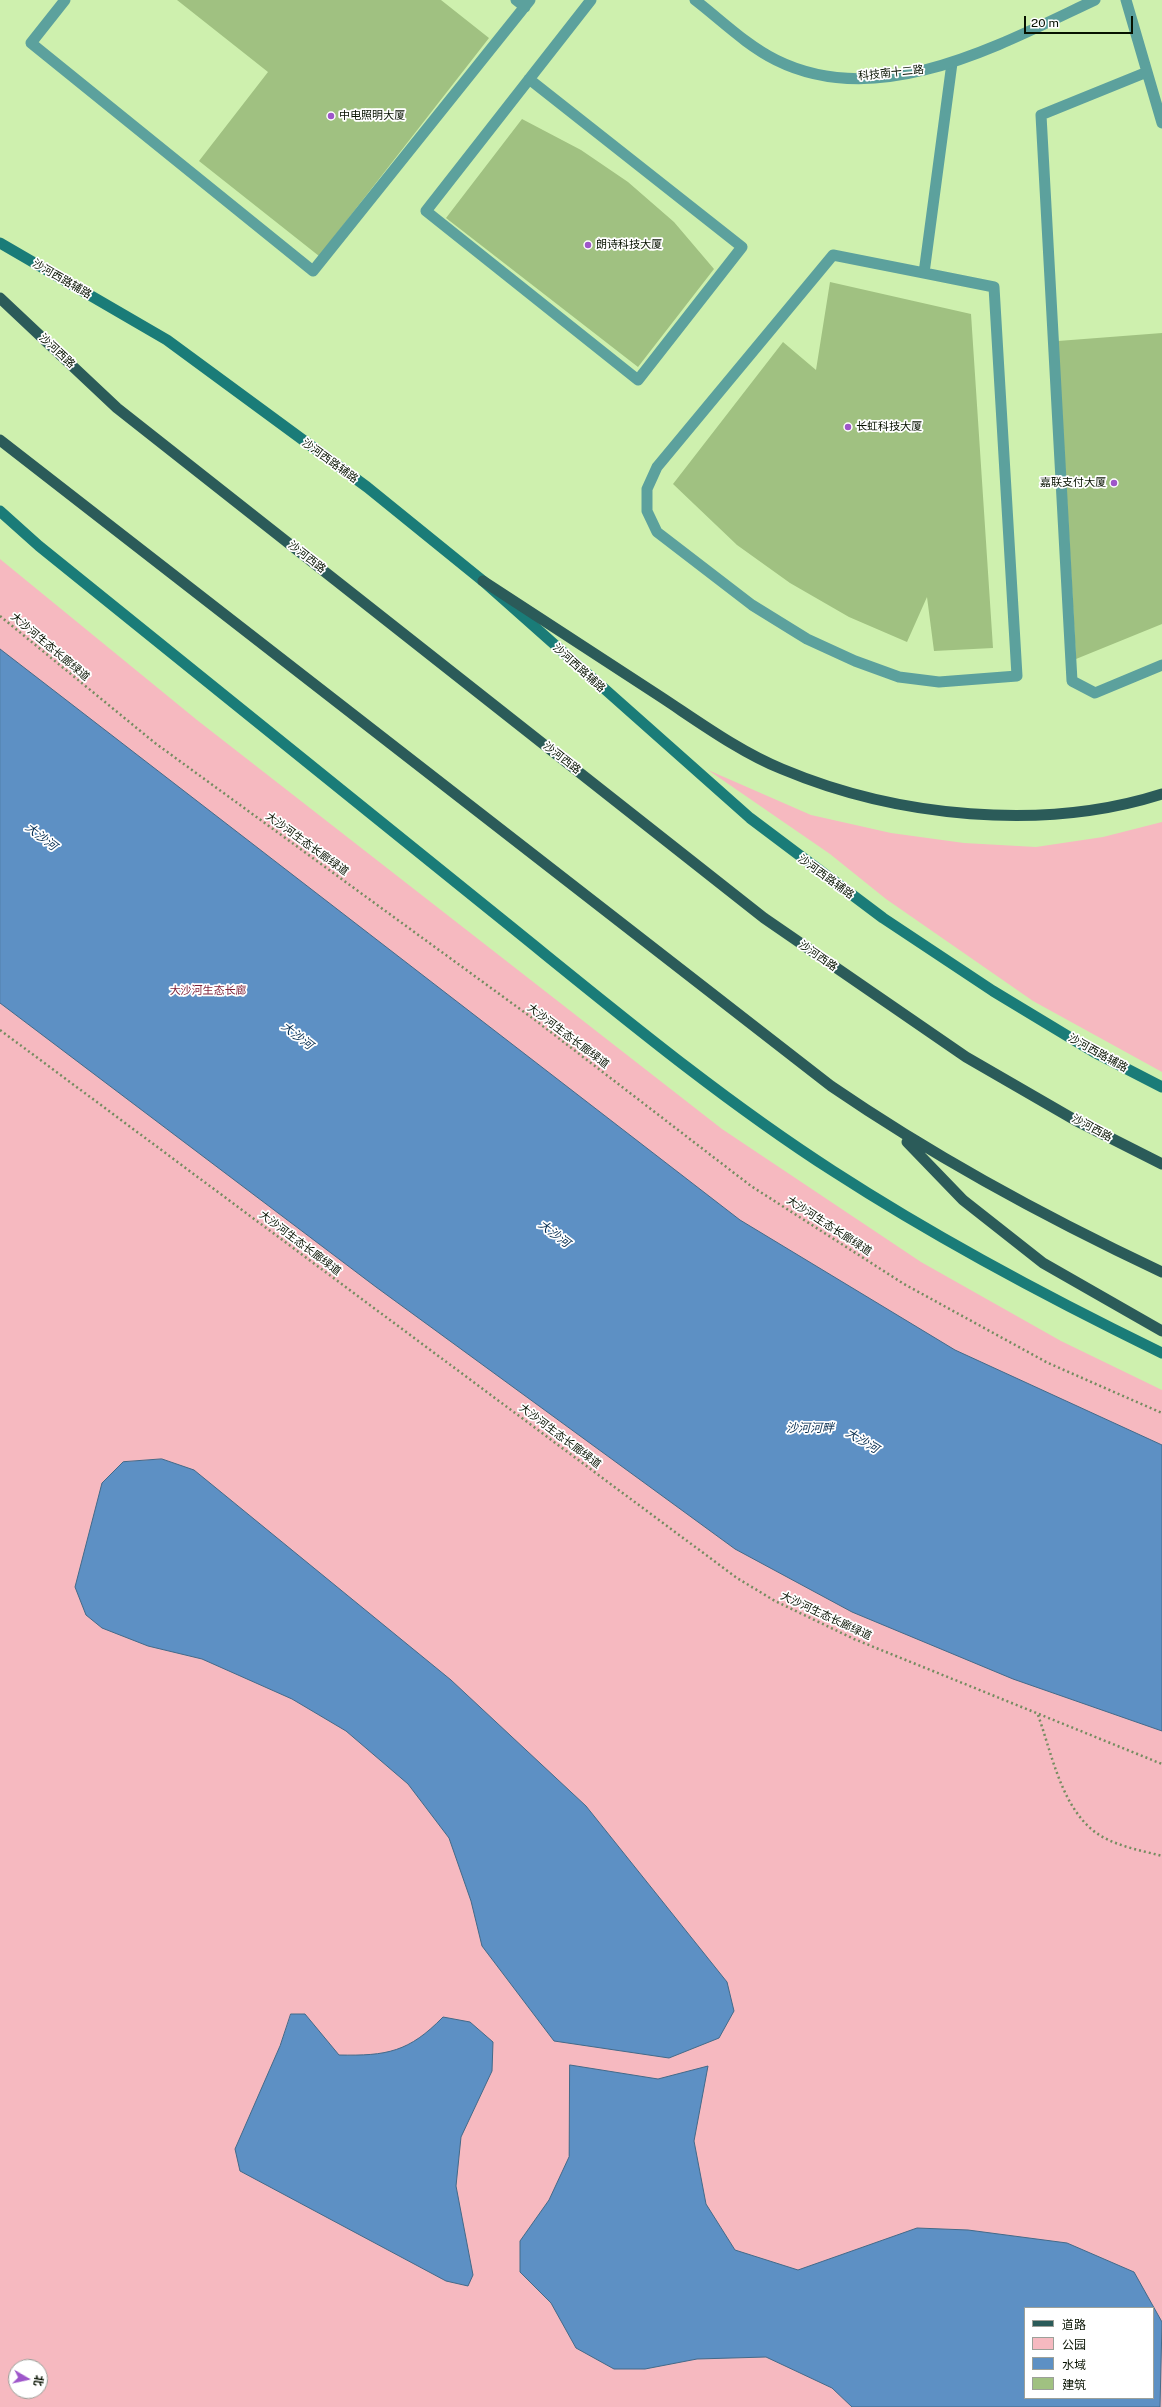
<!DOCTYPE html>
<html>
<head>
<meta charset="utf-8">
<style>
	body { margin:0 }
	#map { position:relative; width:1162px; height:2407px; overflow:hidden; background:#cef0ae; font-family:"Public Sans","Noto Sans SC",sans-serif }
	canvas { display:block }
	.legend { position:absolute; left:1024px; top:2307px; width:130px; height:92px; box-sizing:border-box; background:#fff; border:1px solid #9ca099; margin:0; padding:5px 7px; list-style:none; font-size:12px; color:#071200 }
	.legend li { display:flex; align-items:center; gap:8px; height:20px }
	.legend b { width:20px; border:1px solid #9ca099 }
	.north { position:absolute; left:8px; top:2359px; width:40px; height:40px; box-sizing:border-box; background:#fff; border:1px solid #9ca099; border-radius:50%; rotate:99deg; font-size:11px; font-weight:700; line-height:16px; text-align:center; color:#071200 }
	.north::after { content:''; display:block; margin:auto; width:14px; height:18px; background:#9e56ca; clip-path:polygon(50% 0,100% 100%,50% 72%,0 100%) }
	.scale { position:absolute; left:1024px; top:16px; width:109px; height:18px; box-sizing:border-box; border:2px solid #071200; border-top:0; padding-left:5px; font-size:12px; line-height:14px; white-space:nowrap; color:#071200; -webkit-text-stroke:3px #fff; paint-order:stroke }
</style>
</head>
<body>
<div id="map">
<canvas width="1162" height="2407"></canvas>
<ul class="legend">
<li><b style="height:5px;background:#2b5b59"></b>道路</li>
<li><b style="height:11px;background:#f6b9c0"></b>公园</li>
<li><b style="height:11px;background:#5d90c4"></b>水域</li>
<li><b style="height:11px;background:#a0c181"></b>建筑</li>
</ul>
<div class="north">北</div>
<div class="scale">20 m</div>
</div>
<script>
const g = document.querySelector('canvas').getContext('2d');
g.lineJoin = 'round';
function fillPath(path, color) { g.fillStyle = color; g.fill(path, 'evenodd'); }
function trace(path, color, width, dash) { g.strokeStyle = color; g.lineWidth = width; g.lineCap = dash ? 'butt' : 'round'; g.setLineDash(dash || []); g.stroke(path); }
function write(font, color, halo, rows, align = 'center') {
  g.font = font + ' "Public Sans","Noto Sans SC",sans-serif'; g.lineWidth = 3.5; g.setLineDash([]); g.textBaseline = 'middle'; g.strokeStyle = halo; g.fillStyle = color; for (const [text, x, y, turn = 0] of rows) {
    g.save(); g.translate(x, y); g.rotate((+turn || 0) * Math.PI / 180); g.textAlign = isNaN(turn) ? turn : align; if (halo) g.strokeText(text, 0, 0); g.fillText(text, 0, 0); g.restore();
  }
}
fillPath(new Path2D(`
	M 0,559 L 197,720 L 722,1129 L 921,1262 L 1061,1341 L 1162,1390 L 1162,2407 L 0,2407 ZM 1025,2308 L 1153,2308 L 1153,2398 L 1025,2398 ZM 16,2367 L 40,2367 L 40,2391 L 16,2391 Z
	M 708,770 L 811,815 L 891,833 L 964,843 L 1036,847 L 1103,837 L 1162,822 L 1162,1072 L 1033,1001 L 886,899 L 830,854 Z`), '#f6b9c0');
const water = new Path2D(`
	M 0,649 L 740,1220 L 955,1350 L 1162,1445 L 1162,1731 L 1013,1679 L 852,1612 L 735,1549 L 376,1287 L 0,1003 Z
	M 162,1459 L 194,1470 L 451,1680 L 586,1806 L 727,1982 L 734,2011 L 719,2038 L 669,2058 L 554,2041 L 482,1946 L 471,1901 L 449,1838 L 408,1784 L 346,1731 L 292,1699 L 202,1659 L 148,1646 L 102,1628 L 86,1615 L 75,1587 L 102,1483 L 123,1462 Z
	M 291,2014 L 305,2014 L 339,2055 C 387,2056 409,2052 443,2017 L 470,2022 L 493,2042 L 492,2071 L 461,2137 L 456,2186 L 473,2275 L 468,2286 L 446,2281 L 240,2171 L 235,2149 L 280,2046 Z
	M 570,2065 L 658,2079 L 708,2066 L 694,2141 L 706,2204 L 735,2250 L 798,2270 L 917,2228 L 968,2230 L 1067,2243 L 1134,2272 L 1162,2322 L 1160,2407 L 852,2407 L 832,2388 L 766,2357 L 697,2359 L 645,2369 L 614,2369 L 576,2348 L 551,2303 L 520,2272 L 520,2241 L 549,2200 L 569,2157 ZM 1025,2308 L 1153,2308 L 1153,2398 L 1025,2398 Z`);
fillPath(water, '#5d90c4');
trace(water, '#436a89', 1);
fillPath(new Path2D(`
	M 177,0 L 441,0 L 489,38 L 319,256 L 199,161 L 268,72 Z
	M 522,119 L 581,150 L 628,182 L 674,222 L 714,269 L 638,367 L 446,218 Z
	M 830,282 L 971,314 L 993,648 L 934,651 L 927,597 L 907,642 L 849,617 L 790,583 L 737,545 L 673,484 L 783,342 L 816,370 Z
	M 1162,333 L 1162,624 L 1076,659 L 1058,341 Z`), '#a0c181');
trace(new Path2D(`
	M 0,616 L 155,743 L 535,1020 L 751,1186 L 904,1284 L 1048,1363 L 1162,1413
	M 0,1030 L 737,1578 L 775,1601 L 854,1639 L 1162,1764
	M 1038,1715 C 1052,1754 1061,1806 1095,1832 C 1114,1846 1140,1850 1162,1856`), '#758c60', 2.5, [2, 3]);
trace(new Path2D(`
	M 65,0 L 31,43 L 313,271 L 530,0
	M 516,0 L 525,7
	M 1126,0 L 1162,123
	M 1147,72 L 1041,115 L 1072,681 L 1095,693 L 1162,665
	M 529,79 L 742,247 L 638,380 L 426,211 L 591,0
	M 924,273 L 833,255 L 657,467 L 647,489 L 647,511 L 657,532 L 752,605 L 807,639 L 855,661 L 899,677 L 939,682 L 1017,676 L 994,287 L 924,273 L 952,63`), '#5ca19d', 11);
trace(new Path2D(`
	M 695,0 C 721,20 746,45 776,60 C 880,112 1001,44 1095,0`), '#5ca19d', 11);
trace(new Path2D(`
	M 0,243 L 167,340 L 367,487 L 483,581 L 750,818 L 883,918 L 993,991 L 1094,1052 L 1162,1087
	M 0,511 L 39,546 C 189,667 339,788 489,909 C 601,999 712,1093 833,1171 C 938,1239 1049,1298 1162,1353`), '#1a7c78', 11);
trace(new Path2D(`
	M 0,298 L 117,408 L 764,918 L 966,1057 L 1075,1120 L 1162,1164
	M 0,440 L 831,1086 C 936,1158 1047,1218 1162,1272
	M 483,581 C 542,619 601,658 661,697 C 699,722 740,752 782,769 C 896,817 1043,832 1162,794
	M 907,1142 L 963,1200 L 1043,1263 L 1162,1331`), '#2b5b59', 11);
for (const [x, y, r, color] of [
	[331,116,4,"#9e56ca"],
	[588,245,4,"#9e56ca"],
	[848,427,4,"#9e56ca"],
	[1114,483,4,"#9e56ca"]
]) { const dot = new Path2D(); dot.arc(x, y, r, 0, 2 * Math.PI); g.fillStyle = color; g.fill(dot); trace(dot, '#fff', 1.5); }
write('11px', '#071200', '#fff', [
	["科技南十二路",891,73,-6],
	["沙河西路辅路",62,279,30],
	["沙河西路",57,351,43],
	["沙河西路辅路",330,461,36],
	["沙河西路",307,557,38],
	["大沙河生态长廊绿道",50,647,40],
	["沙河西路辅路",579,668,42],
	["沙河西路",562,758,38],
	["大沙河生态长廊绿道",307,844,36],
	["沙河西路辅路",826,877,36],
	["沙河西路",818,956,35],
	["大沙河生态长廊绿道",568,1036,37],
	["沙河西路辅路",1098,1053,29],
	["沙河西路",1092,1128,28],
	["大沙河生态长廊绿道",829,1226,33],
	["大沙河生态长廊绿道",300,1243,37],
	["大沙河生态长廊绿道",560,1436,37],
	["大沙河生态长廊绿道",826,1616,25]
]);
write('11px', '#071200', '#fff', [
	["中电照明大厦",339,116],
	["朗诗科技大厦",596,245],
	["长虹科技大厦",856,427],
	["嘉联支付大厦",1106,483,"right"]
], 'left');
write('11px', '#80243a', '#fff', [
	["大沙河生态长廊",208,991]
]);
write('italic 12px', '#052c4f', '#fff', [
	["大沙河",41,837,38],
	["大沙河",297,1036,38],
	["大沙河",554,1234,37],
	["沙河河畔",810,1428],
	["大沙河",862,1441,31]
]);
</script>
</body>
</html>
